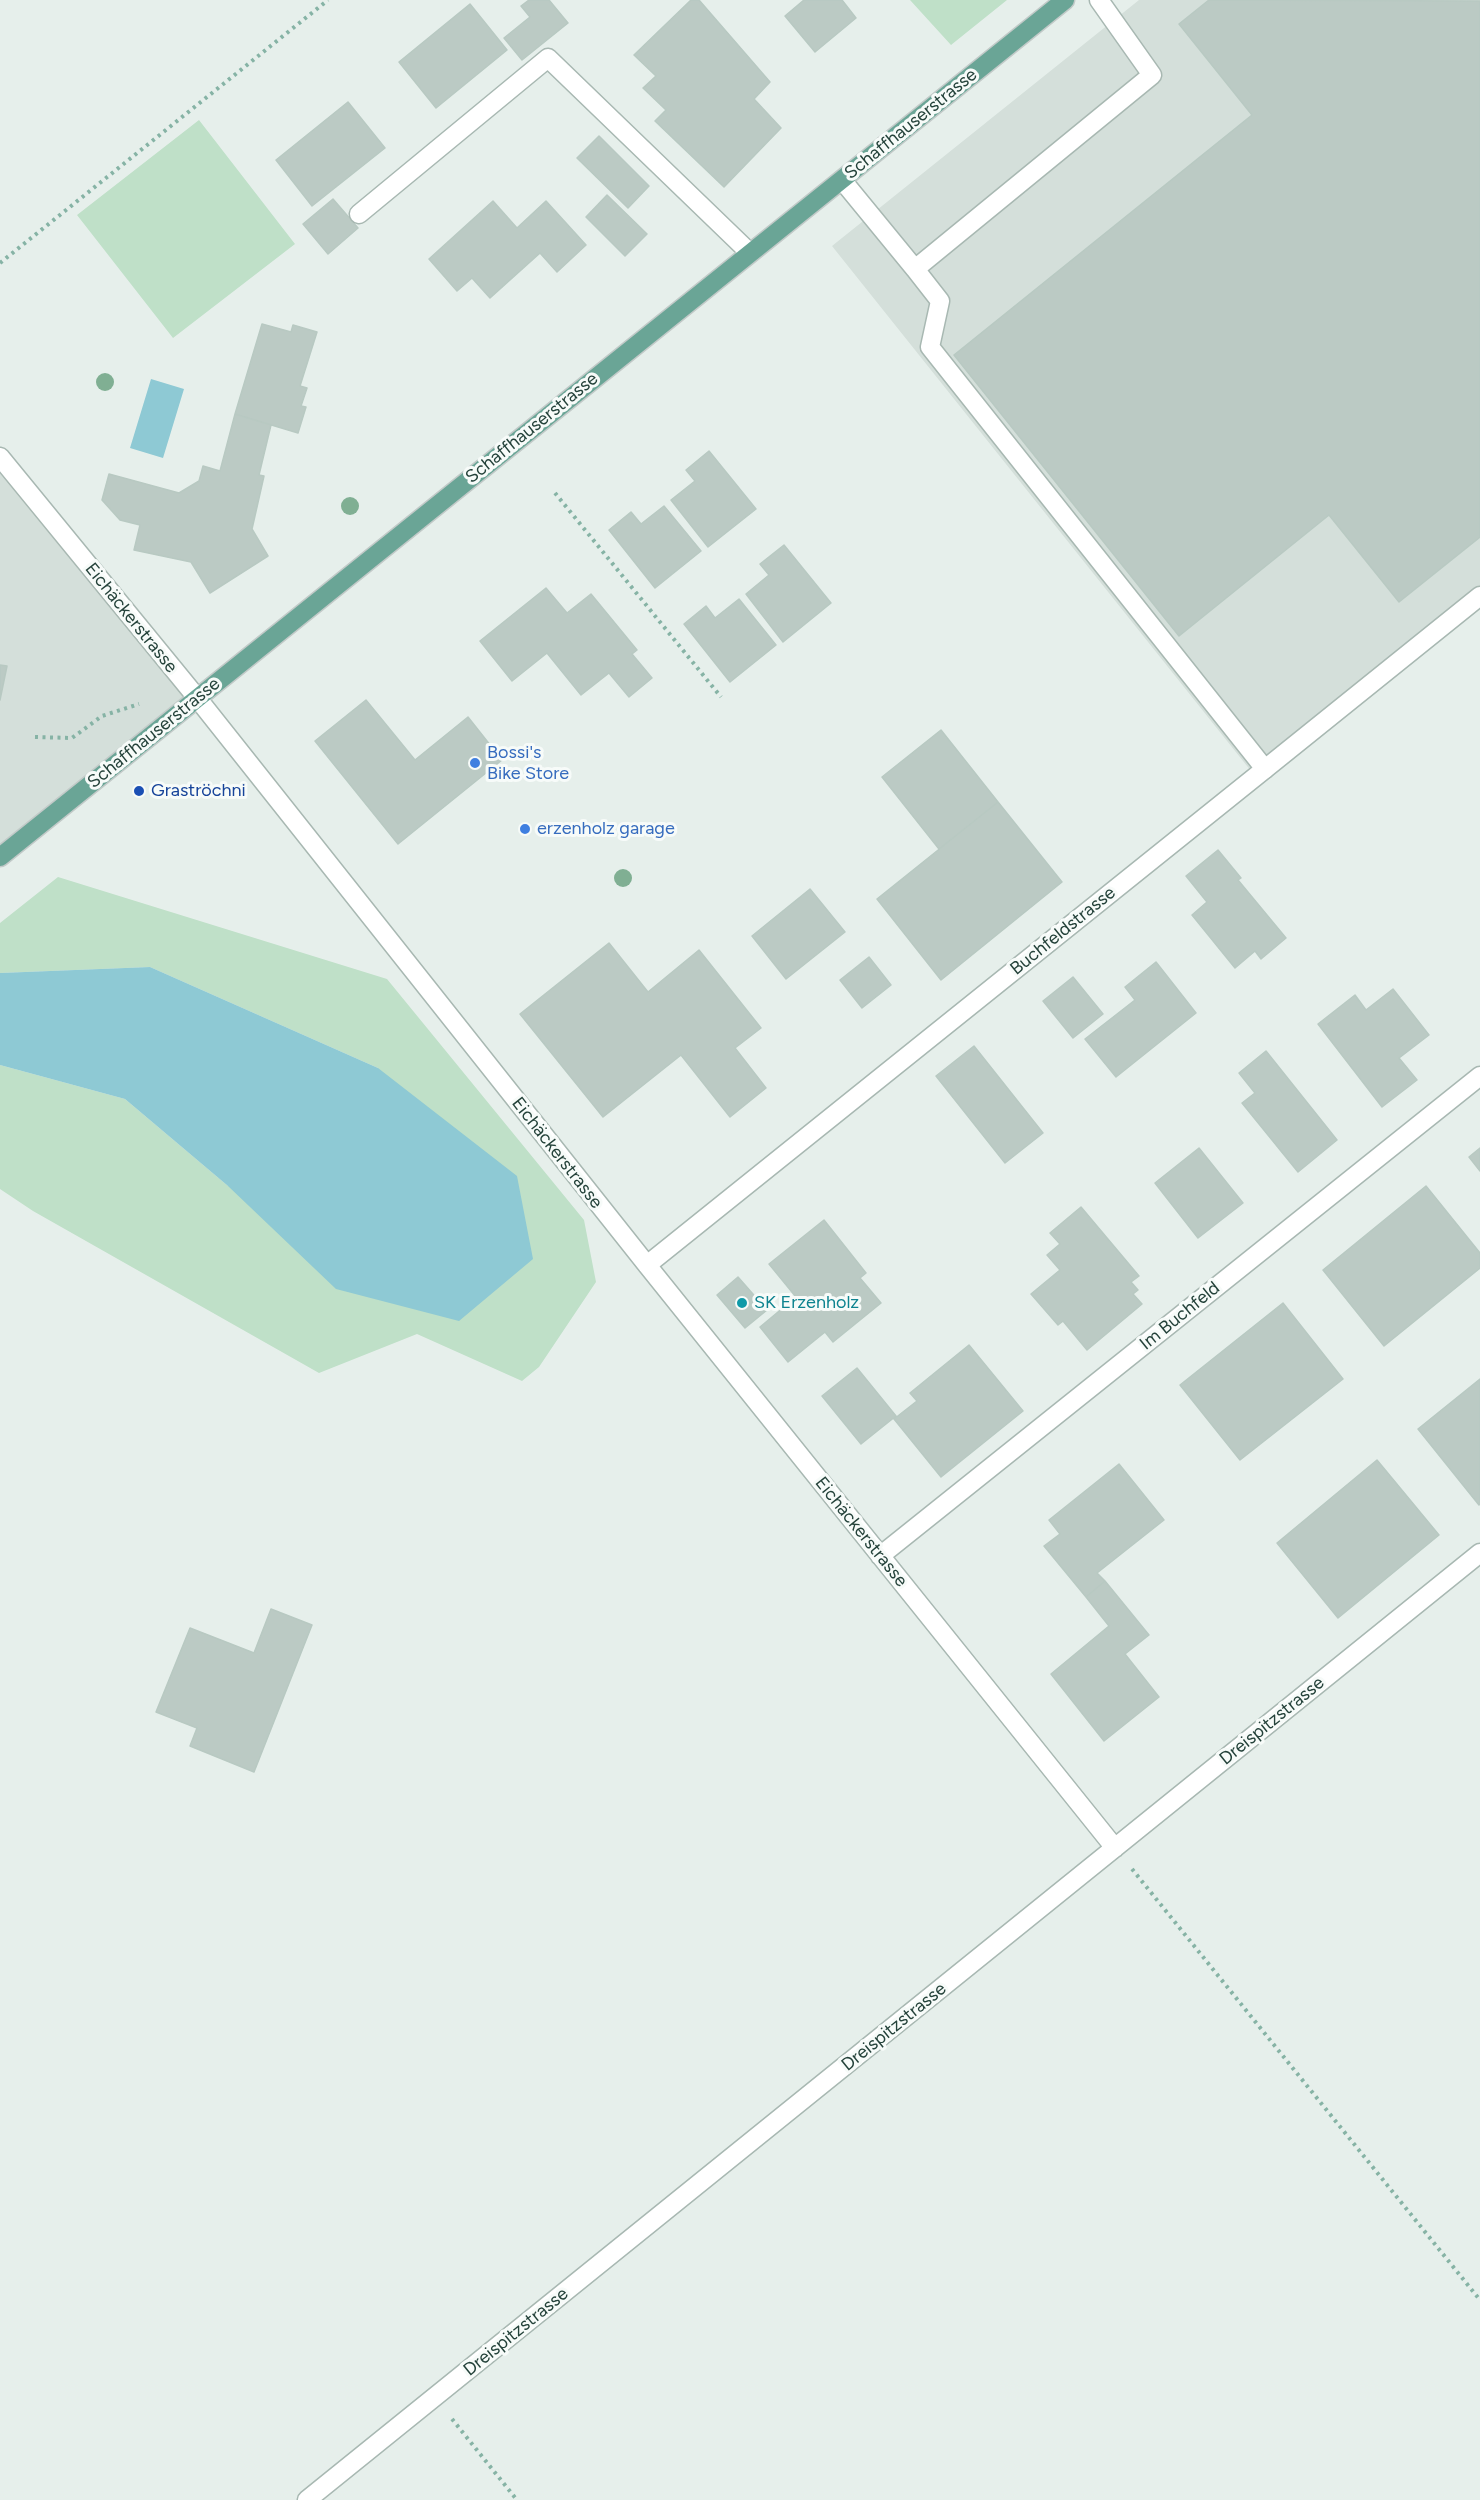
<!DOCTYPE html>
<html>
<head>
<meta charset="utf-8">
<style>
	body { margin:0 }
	canvas { display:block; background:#e6efeb }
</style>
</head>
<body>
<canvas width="1480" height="2500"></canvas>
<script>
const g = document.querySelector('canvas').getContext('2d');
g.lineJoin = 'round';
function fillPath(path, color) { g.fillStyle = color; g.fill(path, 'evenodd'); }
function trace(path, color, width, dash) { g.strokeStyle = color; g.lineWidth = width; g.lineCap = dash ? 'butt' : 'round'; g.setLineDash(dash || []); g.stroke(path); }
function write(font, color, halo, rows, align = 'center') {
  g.font = font + ' Figtree,sans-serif'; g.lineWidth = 6; g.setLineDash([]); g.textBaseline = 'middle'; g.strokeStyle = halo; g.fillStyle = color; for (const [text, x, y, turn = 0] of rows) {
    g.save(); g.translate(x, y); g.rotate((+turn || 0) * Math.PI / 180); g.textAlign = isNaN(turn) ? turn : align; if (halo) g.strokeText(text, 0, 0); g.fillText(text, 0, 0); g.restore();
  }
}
fillPath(new Path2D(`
	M 1139,0 L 1480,0 L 1480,586 L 1251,771 L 832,246 Z
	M 0,457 L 198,699 L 0,857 Z`), '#d4dfda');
fillPath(new Path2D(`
	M 910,0 L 1007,0 L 951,45 Z
	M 199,120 L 295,244 L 173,338 L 77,215 Z
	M 58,877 L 387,979 L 584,1220 L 596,1282 L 539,1367 L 522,1381 L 417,1334 L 319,1373 L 33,1211 L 0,1189 L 0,1065 L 125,1099 L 228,1186 L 378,1068 L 150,967 L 0,973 L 0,923 Z`), '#bfe0c8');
fillPath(new Path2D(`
	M 151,379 L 184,389 L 163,458 L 130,448 Z
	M 150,967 L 378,1068 L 517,1176 L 533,1259 L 459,1321 L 336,1289 L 228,1186 L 125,1099 L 0,1065 L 0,973 Z`), '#8ec9d4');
const building = new Path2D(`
	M 529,0 L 549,0 L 568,23 L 522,60 L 504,38 L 530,17 L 521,6 Z
	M 691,0 L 699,0 L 770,82 L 754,99 L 781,128 L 724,187 L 655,121 L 666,110 L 643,88 L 656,76 L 634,55 Z
	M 804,0 L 842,0 L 856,18 L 815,52 L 785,16 Z
	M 1209,0 L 1480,1 L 1480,537 L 1399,602 L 1329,515 L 1179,636 L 954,355 L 1252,115 L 1179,24 Z
	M 470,4 L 507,50 L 436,108 L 399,62 Z
	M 348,102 L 385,148 L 312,206 L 276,160 Z
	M 599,136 L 649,186 L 628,208 L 577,158 Z
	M 607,195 L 647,234 L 625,256 L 586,217 Z
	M 333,199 L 358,228 L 328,254 L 303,224 Z
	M 493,201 L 517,228 L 546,201 L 586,245 L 557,272 L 540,253 L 490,298 L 472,278 L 457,291 L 429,259 Z
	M 262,324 L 291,332 L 293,325 L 317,332 L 300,386 L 307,388 L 301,406 L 306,407 L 298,433 L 235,414 Z
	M 235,414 L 271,425 L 259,475 L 264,476 L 252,529 L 268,556 L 210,593 L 191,562 L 134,550 L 140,525 L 120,520 L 102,500 L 109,474 L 179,493 L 199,481 L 203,466 L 220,471 Z
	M 709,451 L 756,509 L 708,547 L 671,500 L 695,481 L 686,470 Z
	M 664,506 L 701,551 L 655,588 L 609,530 L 631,512 L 641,524 Z
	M 784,545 L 831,603 L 783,642 L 746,594 L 769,575 L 760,564 Z
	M 546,588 L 567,613 L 591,594 L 637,650 L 632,654 L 652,678 L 629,697 L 609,673 L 581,695 L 547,653 L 512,681 L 480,641 Z
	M 739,599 L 776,645 L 730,682 L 684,624 L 706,606 L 715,618 Z
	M 0,665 L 7,666 L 0,700 Z
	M 366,700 L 415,760 L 468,717 L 502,760 L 398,844 L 315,741 Z
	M 941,730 L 998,802 L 939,849 L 882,777 Z
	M 998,802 L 1062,882 L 941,980 L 877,899 Z
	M 1218,850 L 1241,878 L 1238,880 L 1286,938 L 1261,959 L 1255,951 L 1235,968 L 1192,915 L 1207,902 L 1186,876 Z
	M 810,889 L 845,932 L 786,979 L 752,936 Z
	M 609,943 L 648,992 L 699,950 L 761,1028 L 735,1048 L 766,1088 L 730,1117 L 681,1055 L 603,1117 L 520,1014 Z
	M 869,957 L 891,985 L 862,1008 L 840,980 Z
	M 1156,962 L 1196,1013 L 1116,1077 L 1085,1039 L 1135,1000 L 1125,987 Z
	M 1073,977 L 1103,1014 L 1073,1038 L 1043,1001 Z
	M 1393,989 L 1429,1035 L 1399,1058 L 1417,1080 L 1382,1107 L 1318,1024 L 1355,995 L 1366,1010 Z
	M 974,1046 L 1043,1133 L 1005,1163 L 936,1076 Z
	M 1266,1051 L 1337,1140 L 1298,1172 L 1242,1103 L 1255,1093 L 1239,1073 Z
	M 1199,1148 L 1243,1203 L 1198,1238 L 1155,1183 Z
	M 1480,1148 L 1480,1171 L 1469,1157 Z
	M 1426,1186 L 1480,1253 L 1480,1268 L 1384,1346 L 1323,1270 Z
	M 1081,1207 L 1139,1276 L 1131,1282 L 1138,1290 L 1133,1294 L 1142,1304 L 1087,1350 L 1063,1321 L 1058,1325 L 1031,1294 L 1060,1270 L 1047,1255 L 1060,1244 L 1050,1233 Z
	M 824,1220 L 866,1273 L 860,1278 L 881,1303 L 833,1342 L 825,1332 L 788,1362 L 760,1327 L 796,1297 L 769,1264 Z
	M 738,1277 L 767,1310 L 745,1328 L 717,1295 Z
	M 1283,1303 L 1343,1379 L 1240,1460 L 1180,1385 Z
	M 969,1345 L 1023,1411 L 941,1477 L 894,1419 L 917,1401 L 910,1393 Z
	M 857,1368 L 896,1416 L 861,1444 L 822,1396 Z
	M 1480,1379 L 1480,1504 L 1479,1505 L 1418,1429 Z
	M 1377,1460 L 1439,1535 L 1338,1618 L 1277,1543 Z
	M 1119,1464 L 1164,1520 L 1097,1573 L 1105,1581 L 1086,1597 L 1044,1546 L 1060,1534 L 1049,1520 Z
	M 1105,1581 L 1149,1635 L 1125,1654 L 1159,1697 L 1104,1741 L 1051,1674 L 1109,1626 L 1086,1597 Z
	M 271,1609 L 312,1625 L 254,1772 L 190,1746 L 197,1728 L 156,1712 L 190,1628 L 254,1653 Z`);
fillPath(building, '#bbcac4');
trace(building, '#b8c9c2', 1.5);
const lane = new Path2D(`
	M 842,180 L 915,269 L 1152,75 L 1099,0
	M 359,214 L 548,58 L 750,253
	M 915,269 L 940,301 L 930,347 L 1265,769 L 1480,596`);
const street = new Path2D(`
	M 0,457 L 198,699 L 647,1265 L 1115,1848
	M 647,1265 L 1265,769
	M 880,1556 L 1480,1076
	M 307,2500 L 1480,1553`);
const primary = new Path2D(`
	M 0,857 L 1065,0`);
trace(lane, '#a8b8b2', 21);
trace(street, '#a8b8b2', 21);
trace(primary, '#c2cac8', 21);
trace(new Path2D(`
	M 0,263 L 328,0
	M 555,493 L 721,697
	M 35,737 L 72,738 L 102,716 L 139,704
	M 1132,1869 L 1480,2300
	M 452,2419 L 517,2500`), '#86b3a5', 4, [3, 4.5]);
trace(lane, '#fff', 18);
trace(street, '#fff', 18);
trace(primary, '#6aa596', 18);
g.fillStyle = '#80af93';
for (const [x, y] of [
	[105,382],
	[350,506],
	[623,878]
]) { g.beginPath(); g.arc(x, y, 9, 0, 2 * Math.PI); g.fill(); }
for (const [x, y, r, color] of [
	[475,763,6,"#3f7fe0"],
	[139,791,6,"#1a4fb4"],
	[525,829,6,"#3f7fe0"],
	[742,1303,6,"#0f9aa8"]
]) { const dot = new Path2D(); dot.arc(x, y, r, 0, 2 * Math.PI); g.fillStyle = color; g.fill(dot); trace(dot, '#f7fbf9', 2); }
write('18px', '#24423a', '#f7fbf9', [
	["Schaffhauserstrasse",911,124,-39],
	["Schaffhauserstrasse",532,428,-39],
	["Eichäckerstrasse",131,618,51],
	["Schaffhauserstrasse",154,733,-39],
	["Buchfeldstrasse",1063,931,-39],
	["Eichäckerstrasse",557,1153,52],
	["Im Buchfeld",1180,1316,-39],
	["Eichäckerstrasse",861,1532,51],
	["Dreispitzstrasse",1272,1721,-39],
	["Dreispitzstrasse",894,2027,-39],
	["Dreispitzstrasse",516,2332,-39]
]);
write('18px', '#366cbe', '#f7fbf9', [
	["Bossi's",487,753],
	["Bike Store",487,774],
	["erzenholz garage",537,829]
], 'left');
write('18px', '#164399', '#f7fbf9', [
	["Graströchni",151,791]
], 'left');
write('18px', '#0d838f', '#f7fbf9', [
	["SK Erzenholz",754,1303]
], 'left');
</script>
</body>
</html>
